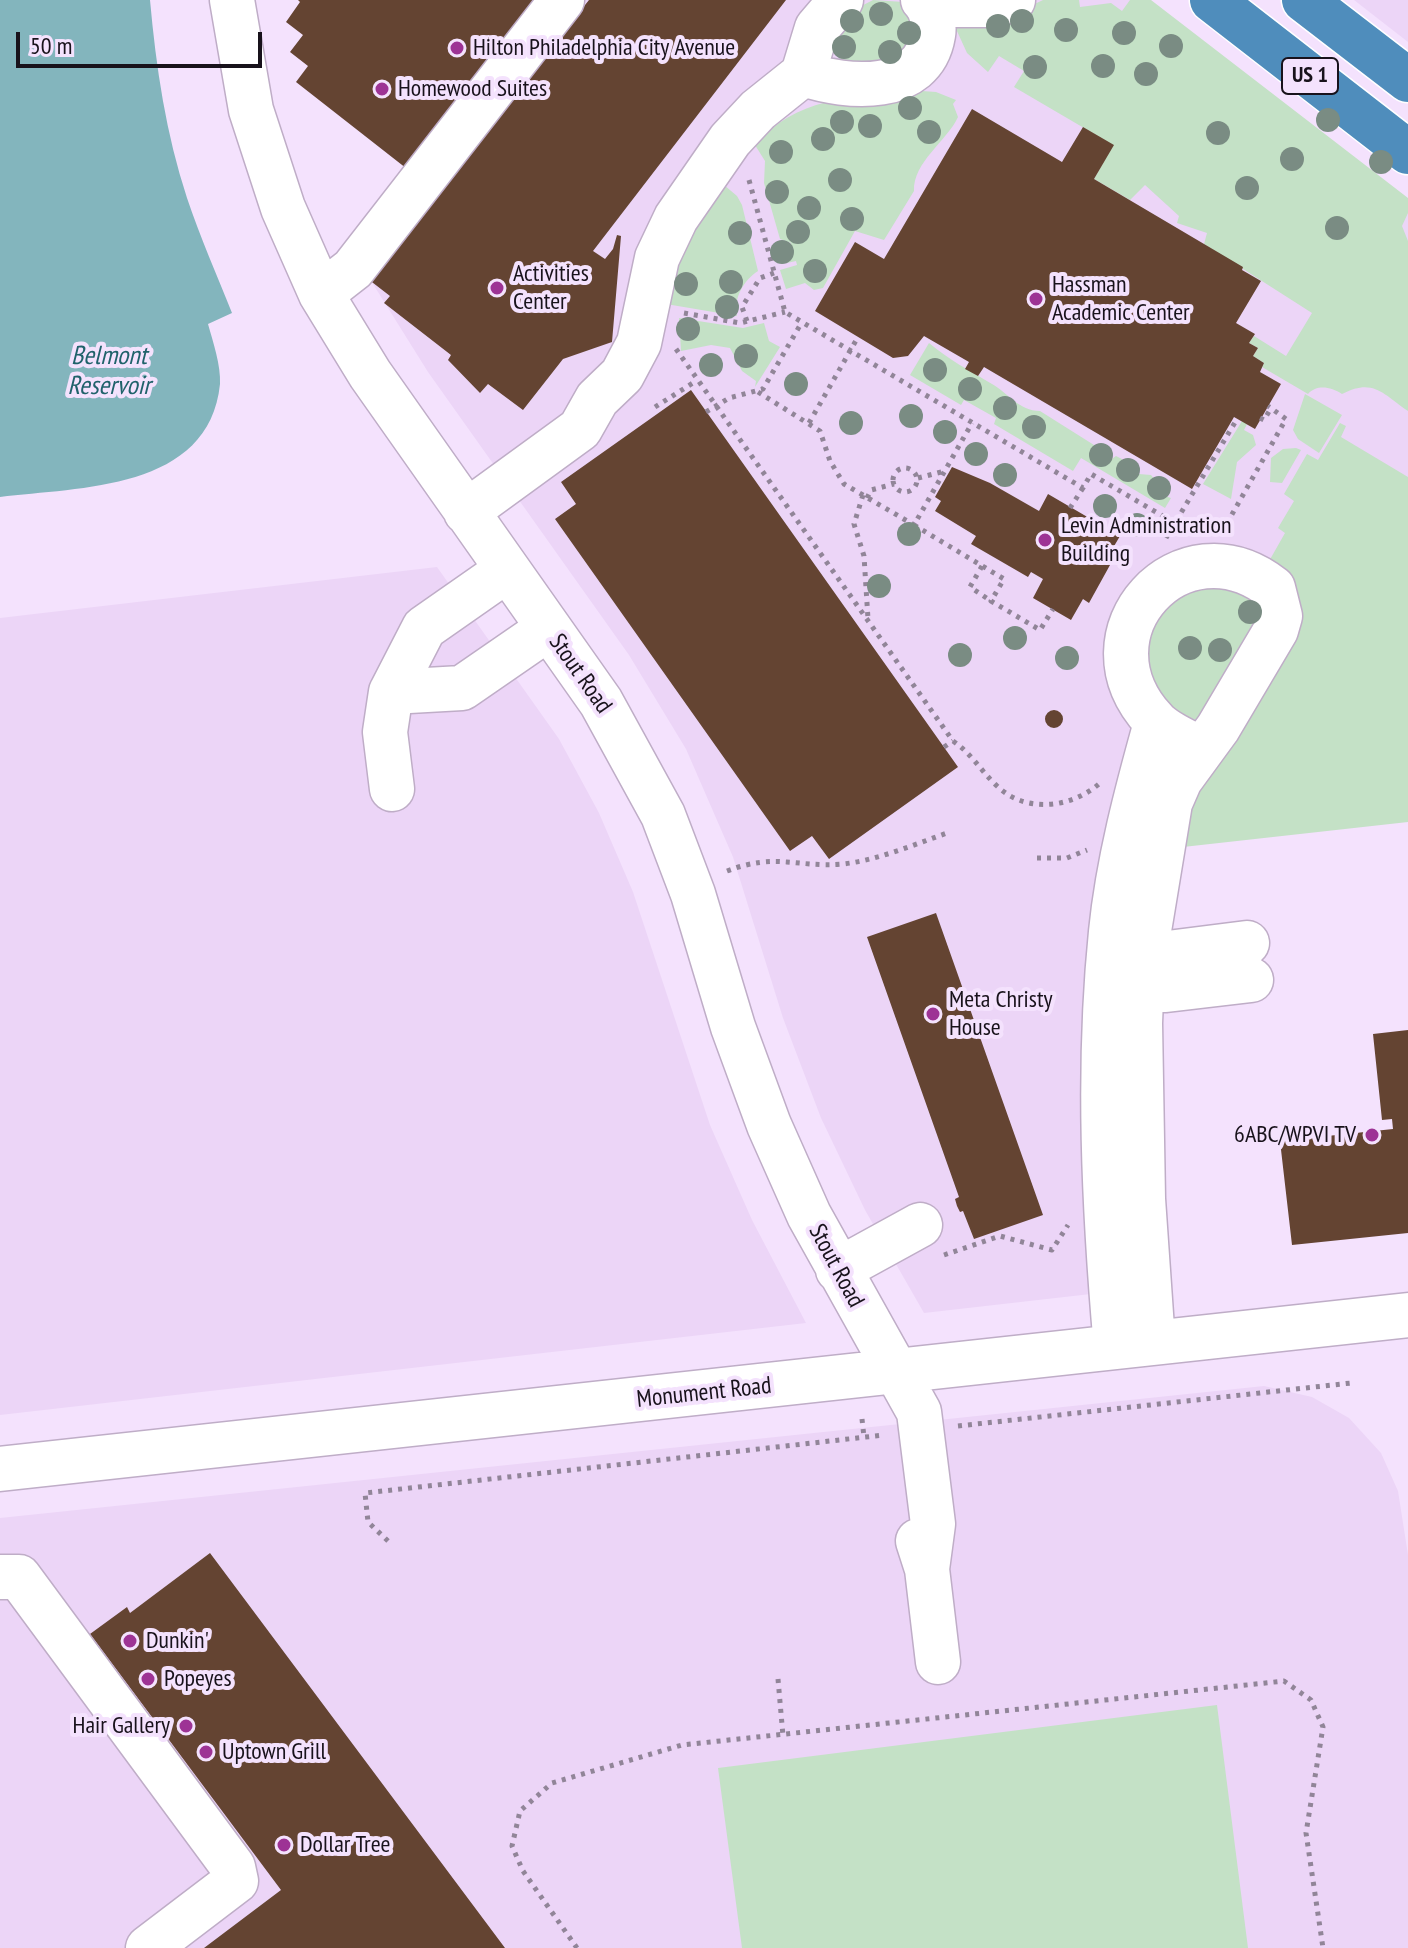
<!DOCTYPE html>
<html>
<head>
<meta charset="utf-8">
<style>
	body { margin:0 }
	#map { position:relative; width:1408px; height:1948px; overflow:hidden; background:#f4e2fd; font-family:"PT Sans Narrow",sans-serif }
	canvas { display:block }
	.scale { position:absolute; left:16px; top:32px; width:246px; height:36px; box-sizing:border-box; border:4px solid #18121b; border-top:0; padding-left:10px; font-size:24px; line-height:28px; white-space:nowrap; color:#18121b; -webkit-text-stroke:6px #f4e2fd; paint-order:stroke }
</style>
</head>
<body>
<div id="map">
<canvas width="1408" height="1948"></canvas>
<div class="scale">50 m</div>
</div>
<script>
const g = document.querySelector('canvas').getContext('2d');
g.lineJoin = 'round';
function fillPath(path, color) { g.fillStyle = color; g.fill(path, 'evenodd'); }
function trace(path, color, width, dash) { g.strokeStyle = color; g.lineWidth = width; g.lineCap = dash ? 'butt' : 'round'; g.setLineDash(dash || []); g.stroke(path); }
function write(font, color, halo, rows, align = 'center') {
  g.font = font + ' "PT Sans Narrow",sans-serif'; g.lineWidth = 8; g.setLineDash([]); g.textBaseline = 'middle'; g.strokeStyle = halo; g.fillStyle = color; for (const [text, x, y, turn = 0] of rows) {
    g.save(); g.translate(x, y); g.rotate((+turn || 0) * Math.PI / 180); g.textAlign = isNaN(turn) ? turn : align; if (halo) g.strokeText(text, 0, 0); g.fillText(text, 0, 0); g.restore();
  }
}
fillPath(new Path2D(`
	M 545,0 L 1139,0 L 1408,206 L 1408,813 L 1175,840 L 1156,972 L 1161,1286 L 924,1313 L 865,1210 L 821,1118 L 783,1018 L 733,857 L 686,749 L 629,655 L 428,372 L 368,276 Z
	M 1354,0 L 1408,0 L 1408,42 Z
	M 437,567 L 559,739 L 599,813 L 633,892 L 710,1125 L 752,1220 L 806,1323 L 0,1415 L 0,618 Z
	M 1264,1386 L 1312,1397 L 1349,1418 L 1381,1453 L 1398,1491 L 1408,1555 L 1408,1948 L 0,1948 L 0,1518 Z`), '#ecd5f7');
fillPath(new Path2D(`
	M 873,0 L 904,2 L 916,28 L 896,63 L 844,64 L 832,43 L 844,15 Z
	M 1043,0 L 1079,0 L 1080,7 L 1111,3 L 1122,11 L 1130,0 L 1151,0 L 1408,198 L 1408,213 L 1402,226 L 1408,241 L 1408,411 C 1382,393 1373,378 1342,394 C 1331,387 1317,384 1308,394 L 1262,367 L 1264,363 L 1253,356 L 1258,348 L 1249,343 L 1254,336 L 1286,356 L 1312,313 L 1204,244 L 1207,233 L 1177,223 L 1179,216 L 1145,185 L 1130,200 L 1094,179 L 1113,145 L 1014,87 L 1024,71 L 999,56 L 988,72 L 967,53 L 951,18 L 1022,10 Z
	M 908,90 L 936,92 L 956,100 L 953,104 L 958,117 C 947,141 913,162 914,191 L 884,240 L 855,231 L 823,288 L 814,290 L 805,283 L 786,289 L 780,270 L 797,265 L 796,261 L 787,263 L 791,243 L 780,239 L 764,183 L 765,161 L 755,145 C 795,98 851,97 908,90 Z
	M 724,185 L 737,196 L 742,205 L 758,271 C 744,280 733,298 737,316 L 666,304 C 678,255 694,226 724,185 Z
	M 679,318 L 743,328 L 764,323 L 769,341 L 780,347 L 755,387 L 756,381 L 742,371 L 730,348 L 711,345 L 681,351 Z
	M 929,343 C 949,360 969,370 992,384 C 1008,393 1019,411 1040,411 L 1094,445 L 1092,455 L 1097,463 L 1105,464 L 1116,456 L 1122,459 L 1120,472 L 1127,481 L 1139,474 L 1151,475 L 1155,480 L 1152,492 L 1171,498 L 1165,508 L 1081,458 L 1073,471 L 994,424 L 996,418 L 964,400 L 961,405 L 910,375 Z
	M 1305,394 L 1342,415 L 1319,453 L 1298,439 L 1293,430 Z
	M 1242,421 L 1247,424 L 1244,430 L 1253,435 L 1256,445 L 1237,462 L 1231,499 L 1203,484 Z
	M 1340,423 L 1346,426 L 1341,437 L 1408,477 L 1408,822 L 1183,847 L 1180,820 L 1288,642 L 1268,563 L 1285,533 L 1278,528 L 1294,501 L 1284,494 L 1307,454 L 1318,460 Z
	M 1296,448 L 1301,450 L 1282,483 L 1270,482 L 1271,458 L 1283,449 Z
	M 1224,586 L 1252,600 L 1260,614 L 1201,719 C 1181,722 1168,707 1154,695 L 1144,627 L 1183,588 Z
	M 1217,1705 L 1248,1948 L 742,1948 L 718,1768 Z`), '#c4e1c6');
fillPath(new Path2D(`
	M 0,0 L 150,0 C 156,67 166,134 187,198 C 200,237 217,275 232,313 L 208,324 C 213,342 221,365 220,384 C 209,491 79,487 0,497 Z`), '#83b5bd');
fillPath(new Path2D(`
	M 298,0 L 545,0 L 411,172 L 296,82 L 308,66 L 290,52 L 303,35 L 286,22 L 300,2 Z
	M 589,0 L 786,0 L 593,251 L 605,259 L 613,249 L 617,235 L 621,236 L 612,342 L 563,359 L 523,410 L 488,384 L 480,393 L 448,360 L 451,355 L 384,303 L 390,296 L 368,279 Z
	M 972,109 L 1062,162 L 1083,127 L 1114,145 L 1094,179 L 1243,267 L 1242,270 L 1261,281 L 1236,323 L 1255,334 L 1249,343 L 1258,348 L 1253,356 L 1264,363 L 1260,372 L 1281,384 L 1255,429 L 1234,417 L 1192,489 L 984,367 L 978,376 L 965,369 L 969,362 L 924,336 L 908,356 L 893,358 L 815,311 L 855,242 L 884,259 Z
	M 691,390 L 958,767 L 829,859 L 812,836 L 790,851 L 555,519 L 576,504 L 561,482 Z
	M 952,467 L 990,483 L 1039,511 L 1048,494 L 1120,536 L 1110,553 L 1115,556 L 1089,603 L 1083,599 L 1071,620 L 1033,598 L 1043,579 L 1031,572 L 1028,577 L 971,544 L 976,536 L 935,511 L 941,501 L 935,497 Z
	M1045 719a9 9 0 1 1 18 0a9 9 0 1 1-18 0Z
	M 936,913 L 1043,1215 L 974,1239 L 963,1211 L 960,1212 L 957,1206 L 955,1199 L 959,1197 L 867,937 Z
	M 1408,1030 L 1408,1233 L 1292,1245 L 1280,1141 L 1393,1129 L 1392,1119 L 1382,1120 L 1373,1034 Z
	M 210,1553 L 505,1948 L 204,1948 L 281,1890 L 90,1634 L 127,1607 L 130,1613 Z`), '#644432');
const minor = new Path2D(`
	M 232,0 L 251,110 L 283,208 L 321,294 L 370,374 L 601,702 L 663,815 L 693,894 L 733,1027 L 769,1125 L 809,1215 L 919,1412 L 933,1524 L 927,1569
	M 929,5 L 991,5 L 1013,0
	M 803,74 C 848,89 923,95 933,35 C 935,24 931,8 923,0
	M 321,294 L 353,269 L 562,0
	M 466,512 L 580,429 L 597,399 L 622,375 L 639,343 L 657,258 L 676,218 L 730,140 L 758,110 L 803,74 L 817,28 L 841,0
	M 391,692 L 462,688 L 549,628
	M 392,789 L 385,732 L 391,692 L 424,628 L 507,570
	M 1120,972 L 1142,973 L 1166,990 L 1251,980
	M 1142,973 L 1160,954 L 1247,943
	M 838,1270 L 920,1225
	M 1153,1343 L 1143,1199 L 1140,1023 L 1142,973 L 1170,803 L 1180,780 L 1218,728 L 1276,630 L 1280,616 L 1273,588 C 1182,517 1074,633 1154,720 C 1165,733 1186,741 1201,749
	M 1116,1347 C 1104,1210 1097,1069 1111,932 C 1118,862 1137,791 1156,723
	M 0,1469 L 1408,1315
	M 918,1541 L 927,1569 L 938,1662
	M 0,1577 L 19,1577 L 233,1867 L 236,1881 L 148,1948`);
const highway = new Path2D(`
	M 1212,0 L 1408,152
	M 1304,0 L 1408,80`);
trace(minor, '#bfadc7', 47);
trace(highway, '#fff', 47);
trace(new Path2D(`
	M 749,180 L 785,312 L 1083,488 L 1091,474 L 1190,532
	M 684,313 L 740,323 L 785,312
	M 747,321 L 742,307 L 760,278 L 774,273
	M 676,349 L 953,741 C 972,754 980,770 997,786 C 1026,814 1072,808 1100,783
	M 758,392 L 820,431 L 830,461 L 844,484 L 914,525 L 972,423
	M 655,407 L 696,381
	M 706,412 L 729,398 L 763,389 L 802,322
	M 1260,418 L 1264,420 L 1271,408
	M 809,423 L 858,337
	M893 480a12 12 0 1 1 24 0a12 12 0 1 1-24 0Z
	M 918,478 L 945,471
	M 863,495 L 854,524 L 864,556 L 868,619
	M 867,498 L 871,490 L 894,484
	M 1070,508 L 1083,488
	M 914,525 L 1004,579 L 991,601 L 1040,630 L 1053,609
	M 1222,532 L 1286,419 L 1268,406
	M 1166,538 L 1237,419
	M 982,566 L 970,587 L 991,601
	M 944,747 L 953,741
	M 1037,858 L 1067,858 L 1087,850
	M 727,871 C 777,852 795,868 843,864 C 879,860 915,844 950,832
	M 944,1255 L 1000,1236 L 1052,1250 L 1068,1225
	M 862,1419 L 864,1437
	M 958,1426 L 1351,1383
	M 388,1541 L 368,1522 L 365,1493 L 884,1435
	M 778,1679 L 783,1736
	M 577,1948 L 523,1871 L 512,1846 L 520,1811 L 552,1783 L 682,1745 L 1284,1681 L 1311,1700 L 1323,1727 L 1306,1833 L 1323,1948`), '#918598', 5, [4, 6]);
trace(minor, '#fff', 44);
trace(highway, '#4f8dbc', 44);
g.fillStyle = '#7a8c83';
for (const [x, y] of [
	[881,14],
	[852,21],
	[1022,21],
	[998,26],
	[1066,30],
	[909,33],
	[1124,33],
	[1171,46],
	[844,47],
	[890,52],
	[1103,66],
	[1035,67],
	[1146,74],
	[910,108],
	[1328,120],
	[842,122],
	[870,126],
	[929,132],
	[1218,133],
	[823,139],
	[781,152],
	[1292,159],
	[1381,162],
	[840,180],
	[1247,188],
	[777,192],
	[809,208],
	[852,219],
	[1337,228],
	[798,232],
	[740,233],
	[782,252],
	[815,271],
	[731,282],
	[686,284],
	[727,307],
	[688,329],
	[746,356],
	[711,365],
	[935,370],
	[796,384],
	[970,389],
	[1005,408],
	[911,416],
	[851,423],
	[1034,427],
	[945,432],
	[976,454],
	[1101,455],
	[1128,470],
	[1005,475],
	[1159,488],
	[1105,506],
	[1137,525],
	[909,534],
	[879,586],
	[1250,612],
	[1015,638],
	[1190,648],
	[1220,650],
	[960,655],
	[1067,658]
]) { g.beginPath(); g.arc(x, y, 12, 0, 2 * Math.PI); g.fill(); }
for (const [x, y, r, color] of [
	[457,48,8,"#9d3395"],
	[382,89,8,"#9d3395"],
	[497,288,8,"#9d3395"],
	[1036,299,8,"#9d3395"],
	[1045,540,8,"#9d3395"],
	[933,1014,8,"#9d3395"],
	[1372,1135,8,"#9d3395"],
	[130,1641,8,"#9d3395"],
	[148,1679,8,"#9d3395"],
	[186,1726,8,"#9d3395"],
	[206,1752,8,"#9d3395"],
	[284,1845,8,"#9d3395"]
]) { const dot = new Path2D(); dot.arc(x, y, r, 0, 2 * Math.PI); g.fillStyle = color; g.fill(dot); trace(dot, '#f4e2fd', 3); }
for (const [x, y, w] of [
	[1310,76,56]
]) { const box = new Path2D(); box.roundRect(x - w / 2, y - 18, w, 36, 6); g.fillStyle = '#f4e2fd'; g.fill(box); trace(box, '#18121b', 2); }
write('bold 22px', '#18121b', null, [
	["US 1",1310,76]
]);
write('24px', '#18121b', '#f4e2fd', [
	["Hilton Philadelphia City Avenue",473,48],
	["Homewood Suites",398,89],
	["Activities",513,274],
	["Center",513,302],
	["Hassman",1052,285],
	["Academic Center",1052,313],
	["Levin Administration",1061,526],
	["Building",1061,554],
	["Meta Christy",949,1000],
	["House",949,1028],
	["6ABC/WPVI TV",1356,1135,"right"],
	["Dunkin'",146,1641],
	["Popeyes",164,1679],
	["Hair Gallery",170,1726,"right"],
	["Uptown Grill",222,1752],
	["Dollar Tree",300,1845]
], 'left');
write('24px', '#18121b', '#f4e2fd', [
	["Stout Road",580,674,55],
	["Stout Road",836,1266,62],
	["Monument Road",704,1393,-6]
]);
write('italic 26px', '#20626b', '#f4e2fd', [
	["Belmont",109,357],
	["Reservoir",109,387]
]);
</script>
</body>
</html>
